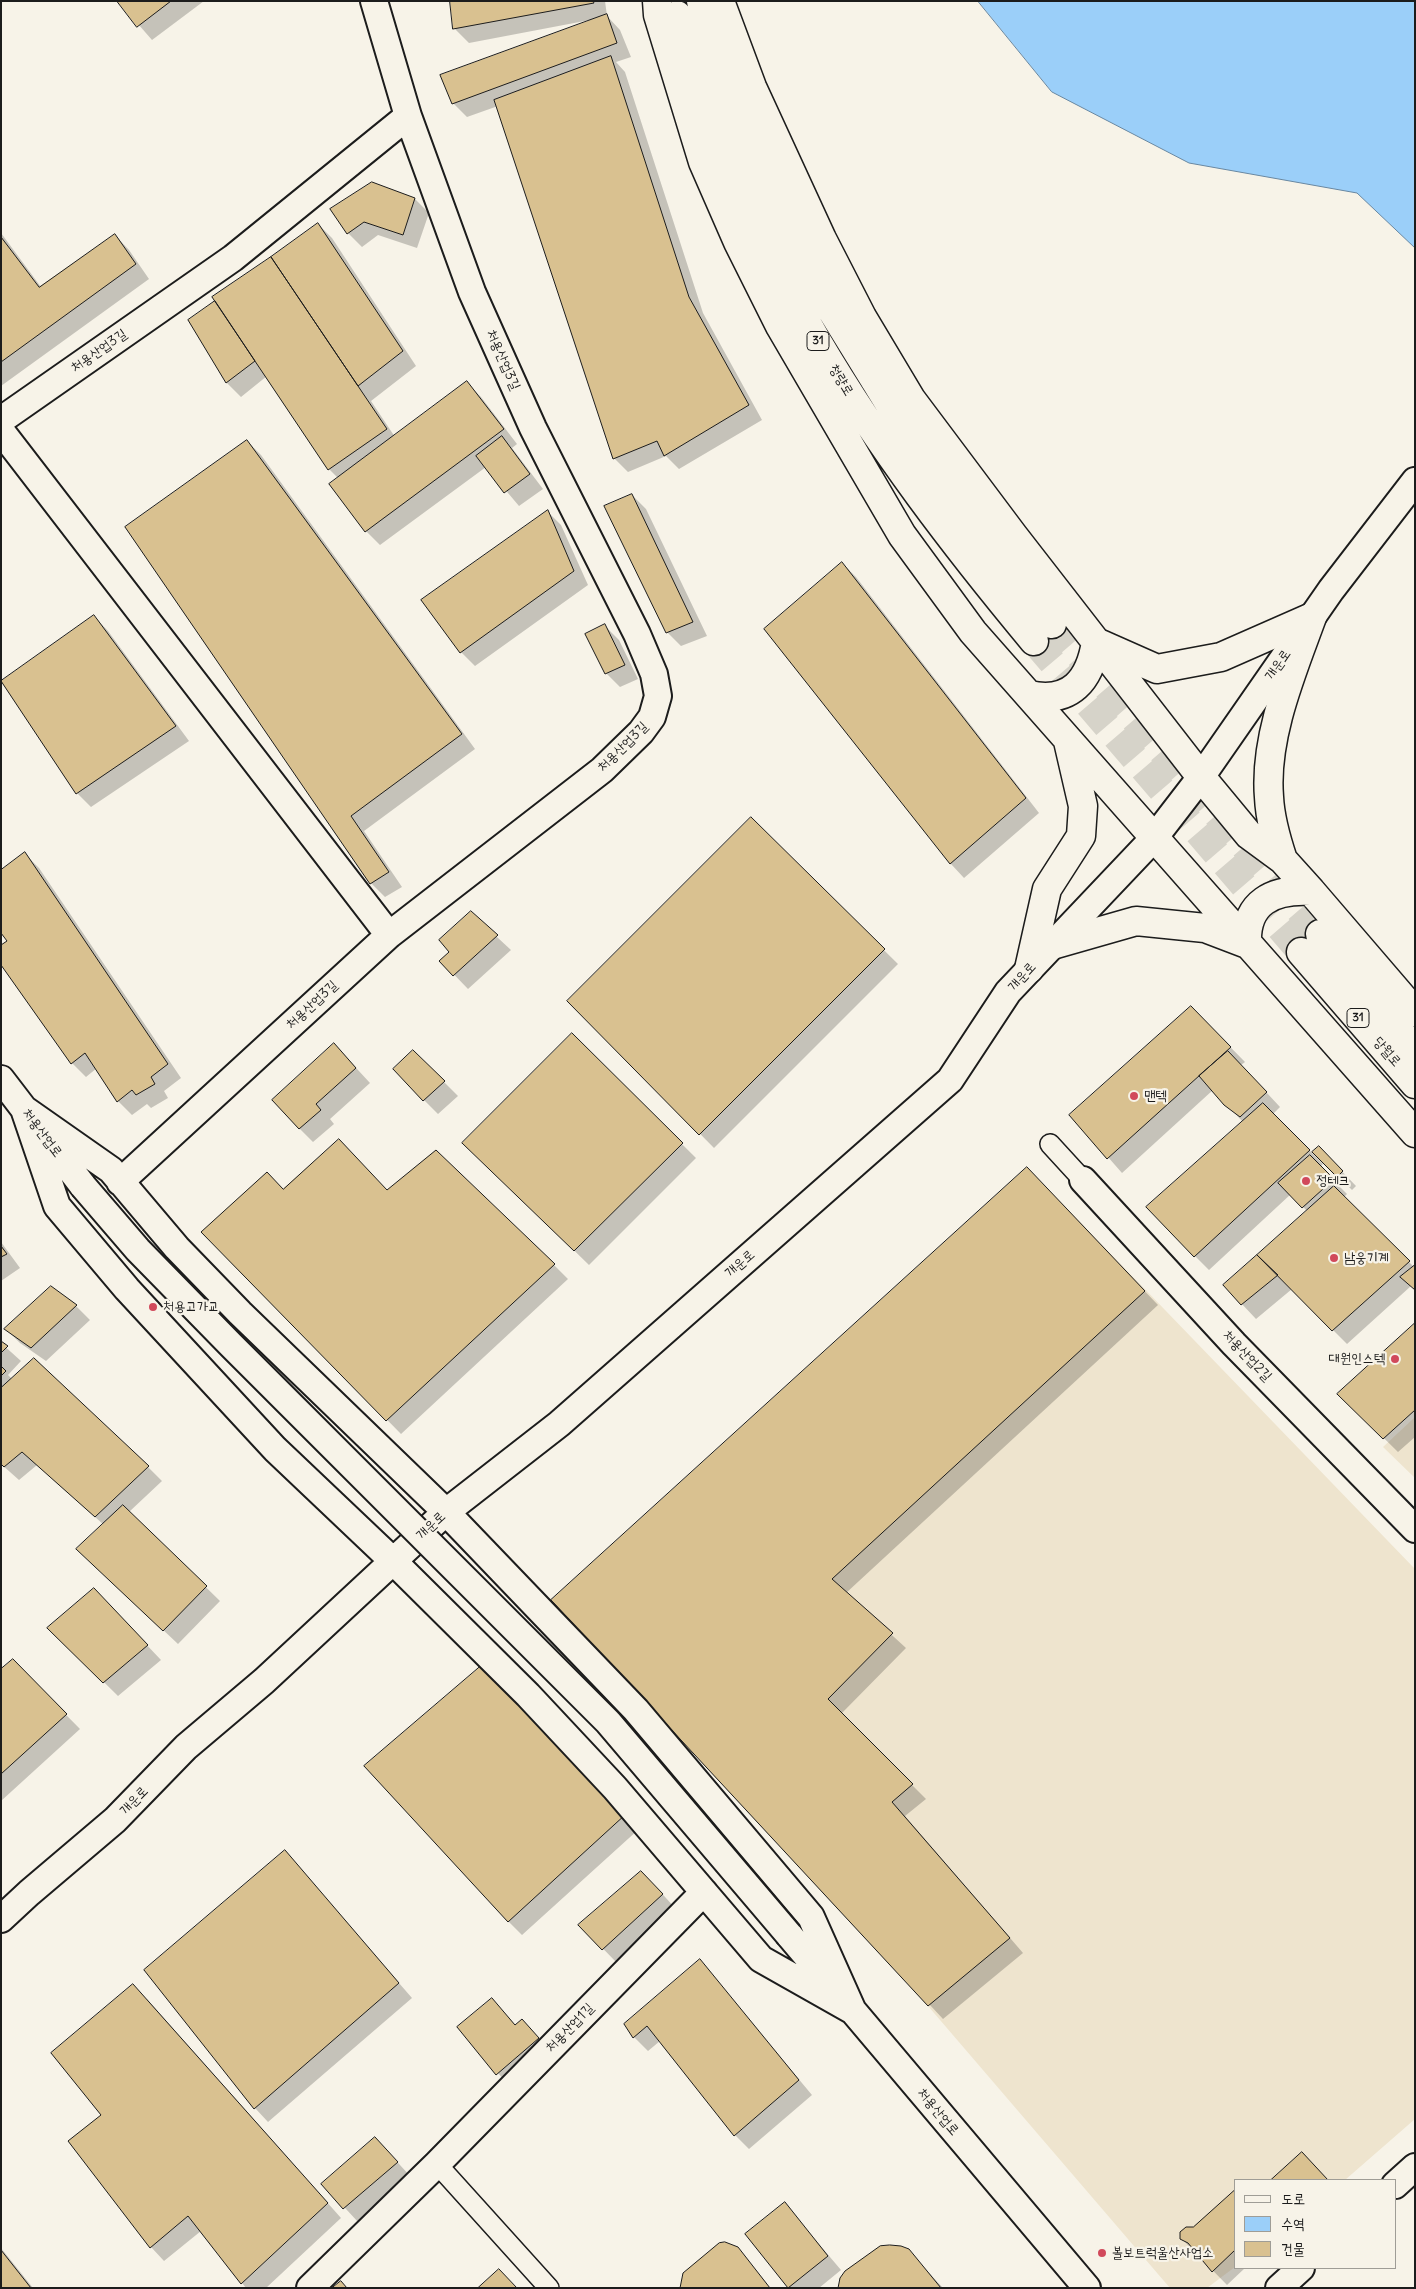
<!DOCTYPE html>
<html>
<head>
<meta charset="utf-8">
<style>
	body { margin:0 }
	#map { position:relative; width:1416px; height:2289px; overflow:hidden; background:#f7f3e8; font-family:Delius,"Poor Story",sans-serif }
	canvas { display:block }
	.frame { position:absolute; inset:0; border:2px solid #1c1c1c; pointer-events:none }
	.legend { position:absolute; left:1234px; top:2179px; width:162px; height:90px; box-sizing:border-box; background:#f7f3e8; border:1px solid #9f9d96; margin:0; padding:6px 9px; list-style:none; font-size:15px; color:#1c1c1c }
	.legend li { display:flex; align-items:center; gap:10px; height:25px }
	.legend b { width:25px; border:1px solid #9f9d96 }
</style>
</head>
<body>
<div id="map">
<canvas width="1416" height="2289"></canvas>
<div class="frame"></div>
<ul class="legend">
<li><b style="height:6px;background:#f7f3e8"></b>도로</li>
<li><b style="height:14px;background:#9bcff9"></b>수역</li>
<li><b style="height:14px;background:#d9c190"></b>건물</li>
</ul>
</div>
<script>
const g = document.querySelector('canvas').getContext('2d');
g.lineJoin = 'round';
function fillPath(path, color) { g.fillStyle = color; g.fill(path, 'evenodd'); }
function trace(path, color, width, dash) { g.strokeStyle = color; g.lineWidth = width; g.lineCap = dash ? 'butt' : 'round'; g.setLineDash(dash || []); g.stroke(path); }
function write(font, color, halo, rows, align = 'center') {
  g.font = font + ' Delius,"Poor Story",sans-serif'; g.lineWidth = 4.5; g.setLineDash([]); g.textBaseline = 'middle'; g.strokeStyle = halo; g.fillStyle = color; for (const [text, x, y, turn = 0] of rows) {
    g.save(); g.translate(x, y); g.rotate((+turn || 0) * Math.PI / 180); g.textAlign = isNaN(turn) ? turn : align; if (halo) g.strokeText(text, 0, 0); g.fillText(text, 0, 0); g.restore();
  }
}
fillPath(new Path2D(`
	M 1027,1167 L 1415,1569 L 1415,2119 L 1345,2180 L 1235,2180 L 1235,2267 L 1207,2288 L 1170,2288 L 928,2006 L 551,1600 Z
	M 1415,1417 L 1415,1478 L 1383,1447 Z`), '#eee4ce');
const water = new Path2D(`
	M 978,1 L 1415,1 L 1415,248 L 1357,193 L 1189,163 L 1052,92 Z`);
fillPath(water, '#9bcff9');
trace(water, '#6887a1', 1);
fillPath(new Path2D(`
	M 118,1 L 204,1 L 152,40 Z
	M 451,1 L 605,1 L 607,16 L 620,30 L 631,57 L 616,62 L 625,72 L 703,313 L 762,420 L 679,469 L 666,456 L 628,472 L 614,458 L 498,106 L 467,117 L 453,103 L 590,20 L 469,43 L 455,29 Z
	M 415,199 L 429,213 L 417,248 L 378,235 L 362,247 L 348,233 L 332,210 Z
	M 318,224 L 332,238 L 416,366 L 371,401 L 395,437 L 467,383 L 481,397 L 517,444 L 512,448 L 543,489 L 519,506 L 486,467 L 380,545 L 366,531 L 339,479 L 329,469 L 267,376 L 241,397 L 227,383 L 189,321 Z
	M 1,233 L 41,287 L 115,235 L 129,250 L 149,279 L 1,386 Z
	M 247,441 L 261,455 L 475,749 L 364,831 L 402,887 L 385,897 L 371,883 L 127,527 Z
	M 632,495 L 646,509 L 707,636 L 681,646 L 667,632 Z
	M 548,512 L 561,525 L 588,585 L 475,666 L 461,652 Z
	M 842,563 L 856,577 L 1039,813 L 964,878 L 951,864 L 765,629 Z
	M 94,616 L 108,631 L 189,741 L 91,807 L 77,793 L 2,682 Z
	M 605,626 L 619,640 L 638,679 L 620,687 L 606,673 Z
	M 751,819 L 898,964 L 714,1148 L 569,1001 Z
	M 25,854 L 39,868 L 181,1078 L 164,1091 L 168,1098 L 151,1108 L 147,1104 L 132,1115 L 118,1101 L 97,1068 L 86,1077 L 72,1063 L 8,941 Z
	M 471,913 L 511,950 L 468,989 L 441,961 L 451,952 Z
	M 1191,1007 L 1245,1062 L 1241,1065 L 1280,1107 L 1273,1114 L 1323,1164 L 1320,1167 L 1347,1194 L 1344,1197 L 1414,1267 L 1411,1286 L 1347,1344 L 1292,1289 L 1256,1319 L 1224,1285 L 1307,1211 L 1291,1194 L 1209,1270 L 1195,1256 L 1243,1122 L 1213,1090 L 1122,1173 L 1071,1115 Z
	M 572,1035 L 696,1158 L 589,1265 L 464,1143 Z
	M 334,1044 L 370,1083 L 330,1119 L 334,1124 L 313,1142 L 299,1128 Z
	M 413,1051 L 458,1096 L 438,1114 L 424,1100 Z
	M 1314,1152 L 1333,1162 L 1356,1186 L 1352,1190 Z
	M 1041,1183 L 1158,1305 L 846,1593 L 906,1648 L 841,1714 L 926,1799 L 905,1816 L 1023,1953 L 943,2019 L 552,1600 Z
	M 283,1191 L 387,1191 L 554,1265 L 568,1279 L 401,1434 L 203,1232 Z
	M 1,1242 L 20,1268 L 1,1281 Z
	M 51,1288 L 76,1306 L 90,1320 L 46,1361 L 20,1343 L 6,1329 Z
	M 1415,1325 L 1415,1437 L 1398,1452 L 1339,1394 Z
	M 1,1343 L 21,1361 L 8,1375 L 12,1379 L 148,1467 L 162,1481 L 129,1512 L 220,1601 L 178,1644 L 92,1563 L 104,1525 L 37,1465 L 19,1480 L 1,1464 Z
	M 108,1604 L 161,1660 L 118,1696 L 49,1628 Z
	M 13,1661 L 80,1729 L 1,1801 L 1,1671 Z
	M 481,1668 L 639,1829 L 522,1935 L 508,1921 Z
	M 285,1852 L 412,1998 L 268,2122 L 255,2108 Z
	M 655,1886 L 676,1909 L 617,1963 L 580,1925 Z
	M 700,1961 L 812,2095 L 749,2149 L 735,2135 L 660,2041 L 648,2051 L 634,2037 Z
	M 147,1999 L 341,2218 L 266,2288 L 246,2288 L 201,2231 L 164,2261 L 151,2247 L 103,2115 Z
	M 492,2000 L 516,2026 L 536,2035 L 552,2053 L 511,2088 L 458,2027 Z
	M 389,2153 L 411,2177 L 358,2222 L 323,2184 Z
	M 1302,2154 L 1327,2180 L 1273,2180 Z
	M 1235,2191 L 1235,2268 L 1245,2268 L 1227,2285 L 1181,2238 Z
	M 785,2204 L 841,2270 L 819,2288 L 790,2288 L 747,2235 Z
	M 1,2248 L 33,2288 L 1,2288 Z
	M 908,2250 L 943,2288 L 840,2288 Z`), '#0003');
const building = new Path2D(`
	M 117,1 L 171,1 L 137,27 Z
	M 450,1 L 593,1 L 594,3 L 453,29 Z
	M 607,14 L 617,43 L 452,104 L 440,75 Z
	M 611,56 L 689,297 L 749,405 L 664,456 L 657,441 L 613,459 L 494,100 Z
	M 372,182 L 415,198 L 403,235 L 364,222 L 347,234 L 330,209 Z
	M 318,223 L 403,351 L 358,386 L 271,257 Z
	M 115,234 L 136,264 L 1,362 L 1,237 L 39,287 Z
	M 271,257 L 387,429 L 328,470 L 212,297 Z
	M 215,301 L 255,361 L 226,383 L 188,320 Z
	M 467,381 L 504,429 L 365,532 L 329,484 Z
	M 502,436 L 530,474 L 504,493 L 476,456 Z
	M 247,440 L 462,734 L 351,816 L 389,872 L 370,884 L 125,527 Z
	M 632,494 L 693,622 L 666,633 L 604,506 Z
	M 548,510 L 574,571 L 460,653 L 421,600 Z
	M 842,562 L 1026,798 L 950,864 L 764,629 Z
	M 94,615 L 176,726 L 76,794 L 1,681 Z
	M 605,624 L 625,665 L 605,674 L 585,634 Z
	M 751,817 L 885,949 L 699,1135 L 567,1001 Z
	M 25,852 L 168,1064 L 151,1077 L 155,1084 L 136,1095 L 132,1090 L 117,1102 L 85,1053 L 71,1064 L 1,965 L 1,945 L 7,941 L 1,933 L 1,870 Z
	M 471,911 L 498,935 L 453,976 L 439,961 L 449,952 L 439,940 Z
	M 1191,1006 L 1231,1047 L 1107,1159 L 1069,1115 Z
	M 572,1033 L 683,1143 L 574,1251 L 462,1143 Z
	M 334,1043 L 356,1068 L 316,1104 L 321,1110 L 299,1129 L 272,1100 Z
	M 413,1050 L 445,1081 L 423,1101 L 393,1069 Z
	M 1228,1051 L 1267,1092 L 1240,1117 L 1224,1105 L 1199,1076 Z
	M 1263,1103 L 1310,1150 L 1194,1257 L 1146,1207 Z
	M 339,1139 L 387,1190 L 436,1150 L 555,1264 L 386,1421 L 201,1232 L 267,1172 L 283,1189 Z
	M 1319,1146 L 1343,1171 L 1337,1177 L 1312,1152 Z
	M 1310,1155 L 1334,1179 L 1302,1208 L 1278,1183 Z
	M 1027,1167 L 1145,1291 L 832,1579 L 893,1633 L 828,1699 L 913,1784 L 892,1802 L 1010,1938 L 928,2006 L 551,1600 Z
	M 1334,1186 L 1410,1261 L 1332,1331 L 1257,1255 Z
	M 1,1246 L 7,1254 L 1,1257 Z
	M 1257,1255 L 1278,1275 L 1241,1305 L 1223,1285 Z
	M 1415,1265 L 1415,1290 L 1400,1277 Z
	M 51,1286 L 77,1305 L 31,1348 L 4,1329 Z
	M 1415,1323 L 1415,1410 L 1383,1439 L 1337,1394 Z
	M 1,1341 L 8,1346 L 1,1353 Z
	M 34,1358 L 149,1466 L 95,1517 L 22,1452 L 4,1467 L 1,1464 L 1,1388 Z
	M 1,1366 L 6,1371 L 1,1376 Z
	M 123,1505 L 207,1586 L 163,1631 L 76,1549 Z
	M 94,1588 L 148,1645 L 103,1683 L 47,1628 Z
	M 13,1659 L 67,1714 L 1,1774 L 1,1669 Z
	M 481,1666 L 626,1814 L 508,1922 L 364,1766 Z
	M 285,1850 L 399,1983 L 254,2109 L 144,1970 Z
	M 641,1871 L 663,1894 L 602,1950 L 578,1925 Z
	M 700,1959 L 799,2080 L 734,2136 L 647,2026 L 633,2038 L 624,2024 Z
	M 133,1984 L 328,2203 L 241,2284 L 188,2216 L 150,2248 L 68,2141 L 101,2115 L 51,2053 Z
	M 492,1998 L 515,2025 L 522,2019 L 539,2038 L 496,2075 L 457,2027 Z
	M 375,2137 L 398,2162 L 343,2209 L 321,2184 Z
	M 1302,2152 L 1328,2180 L 1271,2180 Z
	M 1235,2190 L 1235,2250 L 1212,2272 L 1188,2243 L 1180,2239 L 1180,2232 L 1186,2227 L 1193,2227 Z
	M 785,2202 L 828,2256 L 788,2288 L 745,2234 Z
	M 725,2242 L 738,2247 L 770,2288 L 680,2288 L 683,2273 L 719,2243 Z
	M 890,2245 L 901,2246 L 909,2249 L 941,2288 L 838,2288 L 840,2278 L 845,2271 L 880,2246 Z
	M 1,2250 L 31,2288 L 1,2288 Z
	M 499,2269 L 517,2288 L 478,2288 Z
	M 341,2281 L 347,2288 L 332,2288 Z`);
fillPath(building, '#d9c190');
trace(building, '#1c1c1c', 1);
trace(new Path2D(`
	M 1052,624 L 1320,934
	M 1034,641 L 1301,952`), '#d6d3c9', 28, [28, 14]);
const street = new Path2D(`
	M 1050,1144 L 1083,1180
	M 437,2164 L 549,2288`);
const secondary = new Path2D(`
	M 1,420 L 233,258 L 408,116 L 374,1
	M 1,431 L 389,935
	M 1,1079 L 83,1186
	M 24,1109 L 111,1170 L 177,1248 L 240,1313 L 446,1512 L 636,1710 L 811,1917 L 853,2011 L 761,1959 L 615,1788 L 528,1695 L 393,1561 L 275,1449 L 127,1289 L 57,1206 Z
	M 1083,1180 L 1234,1344 L 1415,1529
	M 120,1182 L 389,935 L 602,770 L 641,732 L 652,717 L 658,696 L 654,674 L 637,634 L 533,428 L 472,292 L 408,116
	M 1,1919 L 29,1893 L 115,1820 L 186,1747 L 264,1681 L 446,1512 L 559,1424 L 950,1080 L 1008,992 L 1154,838 L 1201,777 L 1331,590 L 1415,481
	M 789,1935 L 1087,2288
	M 1395,2185 L 1415,2167
	M 310,2288 L 437,2164 L 704,1892
	M 1279,2288 L 1301,2268`);
const highway = new Path2D(`
	M 657,1 L 658,15 L 703,162 L 738,242 L 780,326 L 902,535 L 973,632 L 1415,1133
	M 701,1 L 710,35 L 744,127 L 780,210 L 813,280 L 924,460 L 1052,624
	M 720,1 L 752,87 L 822,239 L 862,317 L 911,399 L 1013,535 L 1201,777 L 1249,835 L 1283,860 L 1311,891 L 1415,1012
	M 677,15 C 692,75 718,135 744,192 C 766,242 789,293 817,341 C 880,448 955,546 1034,641
	M 1029,695 C 1071,704 1090,680 1096,642 L 1157,669 L 1221,657 L 1312,617
	M 1283,860 C 1276,839 1270,819 1269,797 C 1264,737 1292,672 1312,617
	M 1320,934 L 1415,1050
	M 1052,945 L 1136,921 L 1205,928 L 1247,944 C 1245,902 1273,889 1311,891
	M 1301,952 L 1415,1084
	M 1029,969 L 1047,889 L 1081,836 L 1083,806 L 1068,741`);
trace(street, '#1c1c1c', 22);
trace(secondary, '#1c1c1c', 30);
trace(highway, '#1c1c1c', 31);
trace(street, '#f7f3e8', 19);
trace(secondary, '#f7f3e8', 26);
trace(highway, '#f7f3e8', 28);
const secondaryBridge = new Path2D(`
	M 83,1186 L 138,1250 L 231,1345 L 608,1722 L 789,1935`);
trace(secondaryBridge, '#1c1c1c', 30, []);
trace(secondaryBridge, '#f7f3e8', 26);
for (const [x, y, r, color] of [
	[1134,1096,5,"#d1495b"],
	[1306,1181,5,"#d1495b"],
	[1334,1258,5,"#d1495b"],
	[153,1307,5,"#d1495b"],
	[1395,1359,5,"#d1495b"],
	[1102,2253,5,"#d1495b"]
]) { const dot = new Path2D(); dot.arc(x, y, r, 0, 2 * Math.PI); g.fillStyle = color; g.fill(dot); trace(dot, '#f7f3e8', 2); }
for (const [x, y, w] of [
	[818,341,22],
	[1358,1018,22]
]) { const box = new Path2D(); box.roundRect(x - w / 2, y - 9.5, w, 19, 4); g.fillStyle = '#f7f3e8'; g.fill(box); trace(box, '#1c1c1c', 1); }
write('bold 12px', '#1c1c1c', null, [
	["31",818,341],
	["31",1358,1018]
]);
write('14px', '#1c1c1c', '#f7f3e8', [
	["처용산업3길",99,351,-35],
	["처용산업3길",503,360,66],
	["청량로",841,380,59],
	["개운로",1278,665,-55],
	["처용산업3길",623,747,-45],
	["개운로",1022,977,-48],
	["처용산업3길",312,1005,-43],
	["당월로",1387,1052,49],
	["처용산업로",42,1133,53],
	["개운로",740,1264,-41],
	["처용산업2길",1247,1356,46],
	["개운로",431,1526,-43],
	["개운로",134,1801,-46],
	["처용산업1길",570,2028,-46],
	["처용산업로",938,2112,50]
]);
write('14px', '#1c1c1c', '#f7f3e8', [
	["맨텍",1144,1096],
	["정테크",1316,1181],
	["남웅기계",1344,1258],
	["처용고가교",163,1307],
	["대원인스텍",1385,1359,"right"],
	["볼보트럭울산사업소",1112,2253]
], 'left');
</script>
</body>
</html>
